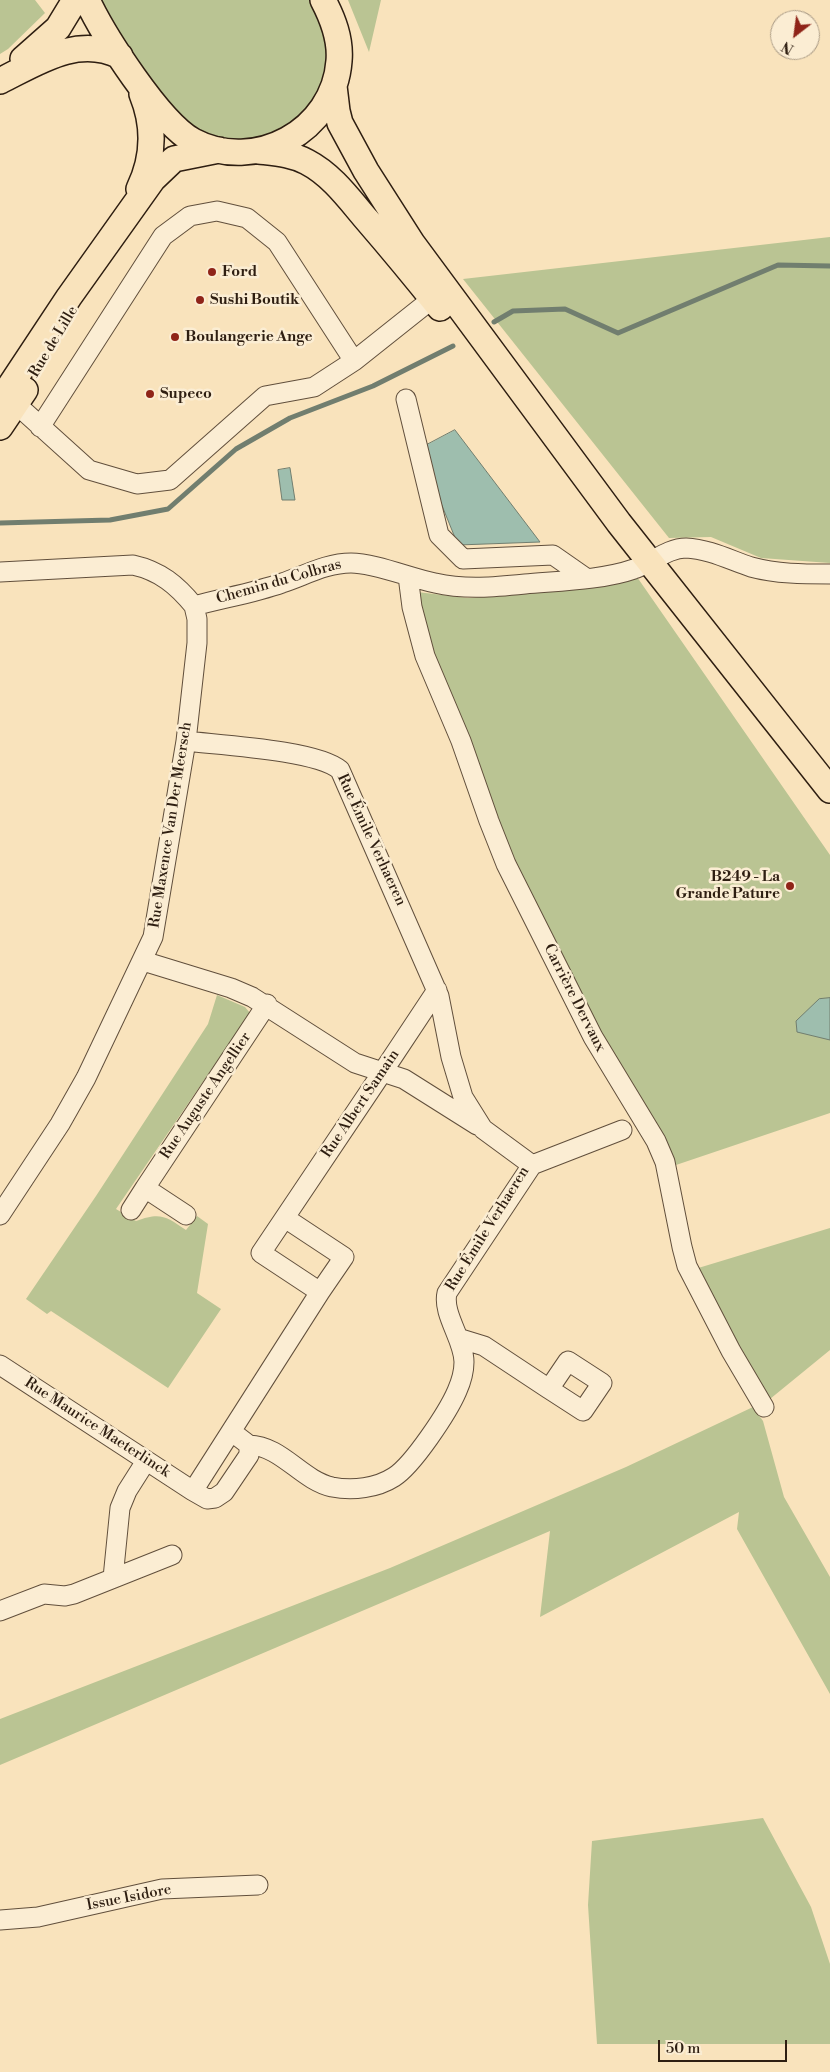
<!DOCTYPE html>
<html>
<head>
<meta charset="utf-8">
<style>
	body { margin:0 }
	#map { position:relative; width:830px; height:2072px; overflow:hidden; background:#f9e3bc; font-family:"Libre Bodoni",serif }
	canvas { display:block }
	.north { position:absolute; left:770px; top:10px; width:50px; height:50px; box-sizing:border-box; background:#fbedd3; border:1px solid #a99a85; border-radius:50%; rotate:210deg; font-size:14px; font-weight:700; line-height:20px; text-align:center; color:#2e1e11 }
	.north::after { content:''; display:block; margin:auto; width:18px; height:22px; background:#8f2418; clip-path:polygon(50% 0,100% 100%,50% 72%,0 100%) }
	.scale { position:absolute; left:658px; top:2040px; width:129px; height:22px; box-sizing:border-box; border:2px solid #2e1e11; border-top:0; padding-left:6px; font-size:15px; line-height:18px; white-space:nowrap; color:#2e1e11; -webkit-text-stroke:4px #fbedd3; paint-order:stroke }
</style>
</head>
<body>
<div id="map">
<canvas width="830" height="2072"></canvas>
<div class="north">N</div>
<div class="scale">50 m</div>
</div>
<script>
const g = document.querySelector('canvas').getContext('2d');
g.lineJoin = 'round';
function fillPath(path, color) { g.fillStyle = color; g.fill(path, 'evenodd'); }
function trace(path, color, width, dash) { g.strokeStyle = color; g.lineWidth = width; g.lineCap = dash ? 'butt' : 'round'; g.setLineDash(dash || []); g.stroke(path); }
function write(font, color, halo, rows, align = 'center') {
  g.font = font + ' "Libre Bodoni",serif'; g.lineWidth = 5; g.setLineDash([]); g.textBaseline = 'middle'; g.strokeStyle = halo; g.fillStyle = color; for (const [text, x, y, turn = 0] of rows) {
    g.save(); g.translate(x, y); g.rotate((+turn || 0) * Math.PI / 180); g.textAlign = isNaN(turn) ? turn : align; if (halo) g.strokeText(text, 0, 0); g.fillText(text, 0, 0); g.restore();
  }
}
fillPath(new Path2D(`
	M 0,0 L 35,0 L 45,13 L 8,49 L 0,54 Z
	M 99,0 L 312,0 L 319,14 L 329,54 L 321,93 L 293,126 L 243,143 L 205,135 L 180,118 L 130,53 Z
	M 348,0 L 381,0 L 369,52 Z
	M 830,237 L 830,563 L 761,558 L 711,537 L 669,538 L 463,279 Z
	M 637,577 L 830,855 L 830,1113 L 676,1165 L 613,1057 L 501,831 L 438,671 L 417,592 L 468,598 L 561,590 Z
	M 217,995 L 245,1007 L 250,1013 L 116,1209 L 136,1221 C 160,1212 166,1216 186,1230 L 197,1216 L 208,1224 L 197,1293 L 221,1309 L 168,1388 L 51,1311 L 47,1314 L 26,1299 L 96,1196 L 208,1024 Z
	M 830,1228 L 830,1350 L 770,1399 L 741,1361 L 695,1269 Z
	M 753,1407 L 763,1421 L 784,1497 L 830,1577 L 830,1694 L 737,1529 L 739,1512 L 540,1617 L 550,1531 L 0,1765 L 0,1719 L 390,1568 L 626,1467 Z
	M 763,1818 L 811,1907 L 830,1964 L 830,2044 L 597,2044 L 588,1905 L 592,1841 Z`), '#bac493');
const water = new Path2D(`
	M 455,430 L 540,542 L 458,545 L 419,449 Z
	M 290,468 L 295,500 L 282,500 L 278,470 Z
	M 830,998 L 830,1040 L 797,1032 L 796,1021 L 819,999 Z`);
fillPath(water, '#9ebeae');
trace(water, '#717e6f', 1);
trace(new Path2D(`
	M 494,322 L 513,311 L 565,309 L 618,333 L 778,265 L 830,266
	M 0,523 L 110,520 L 168,509 L 236,449 L 290,418 L 373,386 L 453,346`), '#717e6f', 5);
const minor = new Path2D(`
	M 6,395 L 89,470 L 137,484 L 170,480 L 265,396 L 314,387 L 354,361
	M 406,399 L 439,535 L 463,559 L 553,555 L 586,578
	M 40,427 L 163,236 L 190,216 L 217,211 L 247,218 L 277,242 L 354,361 L 432,299
	M 0,572 L 133,565 C 160,571 177,585 194,606 C 223,598 254,593 282,583 C 304,576 326,563 351,563 C 375,563 410,578 435,583 C 465,590 495,587 525,584 C 558,581 603,580 634,569 C 651,564 667,548 686,548 C 709,549 730,560 751,567 C 777,574 803,574 830,574
	M 408,576 L 412,607 L 425,656 L 461,741 L 489,821 L 506,864 L 593,1037 L 656,1141 L 665,1162 L 682,1247 L 687,1266 L 731,1351 L 764,1407
	M 186,741 C 219,745 317,750 340,770 L 439,996 L 451,1057 L 463,1097 L 483,1129 L 532,1165 L 447,1293 C 442,1314 464,1340 464,1362 C 464,1372 461,1382 457,1391 C 448,1412 413,1465 394,1477 C 377,1488 353,1491 332,1487 C 301,1480 282,1446 249,1445
	M 143,961 L 231,988 L 252,997 L 355,1063 L 404,1079 L 477,1125
	M 532,1165 L 622,1130
	M 145,1188 L 267,1004
	M 131,1210 L 145,1188 L 186,1215
	M 0,1215 L 60,1124 L 86,1078 L 153,937 L 186,741 L 197,643 L 197,619 L 194,606
	M 285,1218 L 344,1257 L 320,1292 L 261,1253 C 320,1165 379,1078 437,990
	M 458,1338 L 484,1346 L 549,1389
	M 568,1361 L 602,1383 L 583,1411 L 549,1389 Z
	M 0,1365 L 193,1491
	M 232,1432 L 249,1445 L 249,1455 L 224,1492 L 215,1498 L 207,1499 L 193,1491 L 320,1292
	M 113,1578 L 120,1508 L 127,1491 L 146,1461
	M 0,1611 L 44,1594 L 65,1596 L 74,1594 L 172,1555
	M 0,1920 L 38,1917 L 162,1889 L 258,1885`);
const major = new Path2D(`
	M 87,0 C 104,36 159,122 193,141 C 255,174 334,131 339,61 C 341,39 333,19 323,0
	M 23,59 L 58,28 L 75,0
	M 0,81 C 38,62 78,35 120,56
	M 334,86 L 337,111 L 340,123 L 366,171 L 412,243 L 619,523 L 830,790
	M 259,151 C 276,153 292,154 307,162 C 332,175 349,199 367,220 C 392,249 416,278 440,308
	M 139,189 C 154,158 155,126 142,94
	M 0,401 L 69,297 L 153,179 L 174,159 L 219,150
	M 0,427 L 25,390`);
trace(minor, '#614f3c', 21);
trace(major, '#2e1e11', 28);
trace(minor, '#fbedd3', 19);
trace(major, '#f9e3bc', 25);
for (const [x, y, r, color] of [
	[212,272,5,"#8f2418"],
	[200,300,5,"#8f2418"],
	[175,337,5,"#8f2418"],
	[150,394,5,"#8f2418"],
	[790,886,5,"#8f2418"]
]) { const dot = new Path2D(); dot.arc(x, y, r, 0, 2 * Math.PI); g.fillStyle = color; g.fill(dot); trace(dot, '#fbedd3', 2); }
write('bold 15px', '#2e1e11', '#fbedd3', [
	["Ford",222,272],
	["Sushi Boutik",210,300],
	["Boulangerie Ange",185,337],
	["Supeco",160,394],
	["B249 - La",780,877,"right"],
	["Grande Pature",780,894,"right"]
], 'left');
write('15px', '#2e1e11', '#fbedd3', [
	["Rue de Lille",54,342,-59],
	["Chemin du Colbras",279,582,-16],
	["Rue Maxence Van Der Meersch",171,825,-81],
	["Rue Émile Verhaeren",371,840,65],
	["Carrière Dervaux",574,998,63],
	["Rue Auguste Angellier",206,1096,-56],
	["Rue Albert Samain",361,1104,-56],
	["Rue Émile Verhaeren",488,1229,-58],
	["Rue Maurice Maeterlinck",97,1428,33],
	["Issue Isidore",129,1898,-11]
]);
</script>
</body>
</html>
